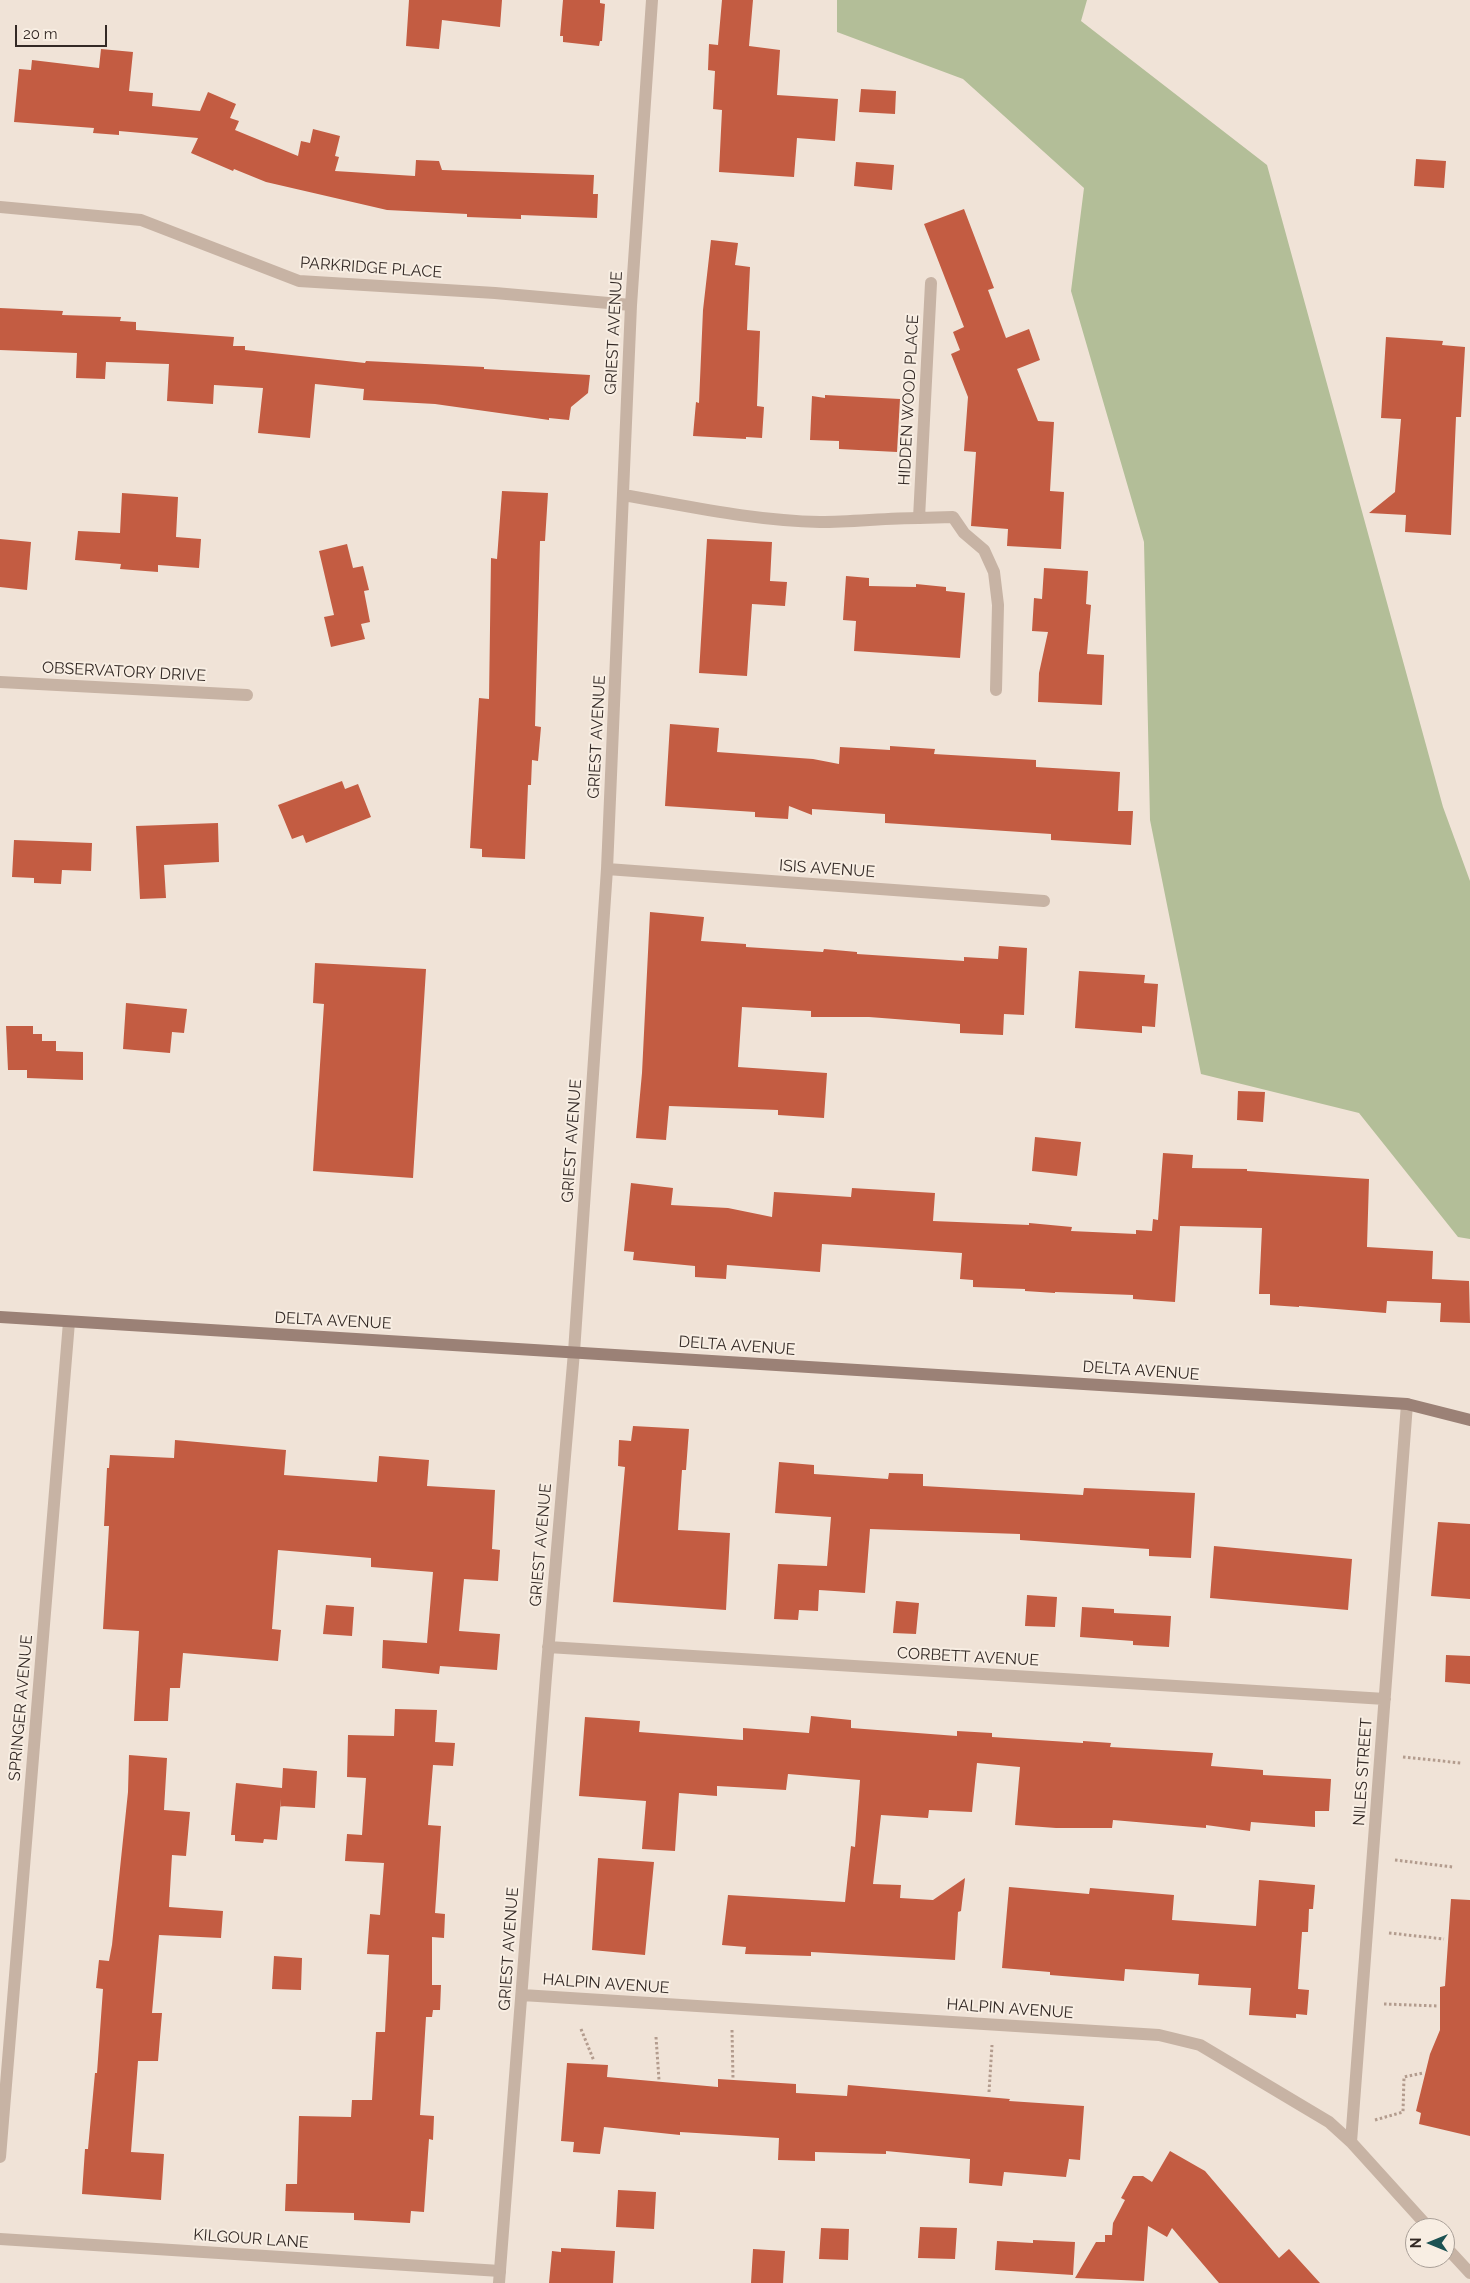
<!DOCTYPE html>
<html>
<head>
<meta charset="utf-8">
<style>
	body { margin:0 }
	#map { position:relative; width:1470px; height:2283px; overflow:hidden; background:#f0e3d7; font-family:Raleway,sans-serif }
	canvas { display:block }
	.north { position:absolute; left:1405px; top:2218px; width:50px; height:50px; box-sizing:border-box; background:#f8eee3; border:1px solid #a99f97; border-radius:50%; rotate:270deg; font-size:14px; font-weight:700; line-height:20px; text-align:center; color:#332925 }
	.north::after { content:''; display:block; margin:auto; width:18px; height:22px; background:#1c5253; clip-path:polygon(50% 0,100% 100%,50% 72%,0 100%) }
	.scale { position:absolute; left:15px; top:25px; width:92px; height:22px; box-sizing:border-box; border:2px solid #332925; border-top:0; padding-left:6px; font-size:15px; line-height:18px; white-space:nowrap; color:#332925; -webkit-text-stroke:4px #f8eee3; paint-order:stroke }
</style>
</head>
<body>
<div id="map">
<canvas width="1470" height="2283"></canvas>
<div class="north">N</div>
<div class="scale">20 m</div>
</div>
<script>
const g = document.querySelector('canvas').getContext('2d');
g.lineJoin = 'round';
function fillPath(path, color) { g.fillStyle = color; g.fill(path, 'evenodd'); }
function trace(path, color, width, dash) { g.strokeStyle = color; g.lineWidth = width; g.lineCap = dash ? 'butt' : 'round'; g.setLineDash(dash || []); g.stroke(path); }
function write(font, color, halo, rows, align = 'center') {
  g.font = font + ' Raleway,sans-serif'; g.lineWidth = 4; g.setLineDash([]); g.textBaseline = 'middle'; g.strokeStyle = halo; g.fillStyle = color; for (const [text, x, y, turn = 0] of rows) {
    g.save(); g.translate(x, y); g.rotate((+turn || 0) * Math.PI / 180); g.textAlign = isNaN(turn) ? turn : align; if (halo) g.strokeText(text, 0, 0); g.fillText(text, 0, 0); g.restore();
  }
}
fillPath(new Path2D(`
	M 837,0 L 1087,0 L 1081,21 L 1267,165 L 1443,807 L 1470,881 L 1470,1239 L 1458,1237 L 1359,1113 L 1201,1074 L 1150,820 L 1144,542 L 1071,291 L 1084,188 L 963,79 L 837,32 Z`), '#b3be98');
fillPath(new Path2D(`
	M 409,0 L 502,0 L 500,27 L 442,20 L 439,49 L 406,46 Z
	M 563,0 L 600,0 L 600,3 L 605,4 L 602,41 L 600,41 L 599,46 L 563,42 L 563,36 L 560,36 Z
	M 722,0 L 753,0 L 749,46 L 780,50 L 777,95 L 838,99 L 835,141 L 797,138 L 794,177 L 719,172 L 722,110 L 713,109 L 715,71 L 708,70 L 709,44 L 718,45 Z
	M 101,49 L 133,52 L 129,91 L 153,93 L 152,106 L 200,111 L 208,92 L 236,104 L 230,118 L 239,121 L 235,130 L 298,156 L 301,141 L 310,143 L 313,129 L 340,136 L 335,156 L 339,157 L 335,171 L 415,176 L 416,160 L 439,161 L 442,170 L 594,175 L 593,194 L 598,194 L 597,218 L 521,215 L 521,219 L 467,217 L 467,214 L 387,210 L 266,182 L 234,169 L 233,171 L 191,153 L 198,138 L 119,131 L 119,135 L 93,133 L 94,128 L 14,122 L 19,69 L 31,70 L 32,60 L 99,68 Z
	M 861,89 L 896,91 L 895,114 L 859,112 Z
	M 1416,159 L 1446,161 L 1444,188 L 1414,186 Z
	M 856,162 L 894,165 L 892,190 L 854,186 Z
	M 964,209 L 994,288 L 988,290 L 1006,338 L 1029,329 L 1040,360 L 1017,369 L 1038,421 L 1054,422 L 1050,491 L 1064,492 L 1061,549 L 1007,546 L 1008,529 L 971,526 L 976,452 L 964,451 L 968,397 L 951,354 L 960,350 L 953,332 L 964,327 L 924,224 Z
	M 711,240 L 738,243 L 735,265 L 750,267 L 747,330 L 760,331 L 757,406 L 764,407 L 762,438 L 746,437 L 746,439 L 693,436 L 696,402 L 699,403 L 703,310 Z
	M 0,308 L 63,311 L 62,315 L 121,317 L 120,321 L 136,322 L 136,330 L 234,337 L 233,346 L 245,346 L 245,350 L 365,363 L 366,361 L 484,367 L 484,369 L 590,375 L 588,393 L 571,407 L 569,420 L 549,418 L 549,420 L 435,404 L 363,400 L 364,389 L 315,384 L 310,438 L 258,433 L 263,388 L 214,385 L 213,404 L 167,401 L 169,364 L 106,362 L 105,379 L 76,378 L 77,353 L 0,350 Z
	M 1386,337 L 1443,341 L 1442,345 L 1465,347 L 1461,417 L 1456,417 L 1451,535 L 1405,532 L 1406,515 L 1369,513 L 1395,492 L 1401,419 L 1381,418 Z
	M 825,395 L 900,399 L 897,452 L 839,449 L 839,441 L 810,440 L 812,396 L 825,398 Z
	M 502,491 L 548,493 L 545,541 L 540,541 L 535,726 L 541,727 L 538,761 L 532,760 L 531,785 L 528,785 L 525,859 L 482,857 L 482,849 L 470,848 L 479,698 L 489,699 L 491,558 L 497,559 Z
	M 122,493 L 178,497 L 176,537 L 201,539 L 199,568 L 158,565 L 158,572 L 120,569 L 121,564 L 75,560 L 78,531 L 120,533 Z
	M 0,539 L 31,542 L 27,590 L 0,587 Z
	M 707,539 L 772,542 L 770,581 L 787,582 L 785,606 L 752,604 L 747,676 L 699,673 Z
	M 347,544 L 353,568 L 363,566 L 369,590 L 364,591 L 370,622 L 361,624 L 365,639 L 331,647 L 324,617 L 334,615 L 319,551 Z
	M 1044,568 L 1088,571 L 1086,604 L 1091,605 L 1087,654 L 1104,655 L 1102,705 L 1038,702 L 1039,673 L 1048,632 L 1032,631 L 1034,598 L 1042,599 Z
	M 846,576 L 869,578 L 869,586 L 916,587 L 916,584 L 946,587 L 946,591 L 965,593 L 960,658 L 854,651 L 856,621 L 843,620 Z
	M 670,724 L 719,728 L 717,752 L 813,759 L 839,764 L 840,747 L 890,750 L 890,746 L 935,749 L 934,754 L 1036,760 L 1036,767 L 1120,772 L 1118,811 L 1133,811 L 1131,845 L 1051,840 L 1051,834 L 885,823 L 885,814 L 812,809 L 812,815 L 789,806 L 788,819 L 755,817 L 755,812 L 665,806 Z
	M 342,781 L 345,789 L 358,784 L 371,817 L 306,843 L 303,835 L 292,839 L 278,805 Z
	M 218,823 L 219,862 L 164,865 L 166,898 L 140,899 L 136,826 Z
	M 14,840 L 92,843 L 91,871 L 62,870 L 61,884 L 34,883 L 34,878 L 12,877 Z
	M 650,912 L 704,917 L 701,941 L 746,944 L 746,947 L 823,952 L 824,949 L 857,952 L 857,954 L 964,961 L 964,957 L 998,959 L 999,946 L 1027,948 L 1024,1015 L 1004,1014 L 1003,1035 L 960,1033 L 960,1024 L 869,1017 L 811,1017 L 811,1011 L 742,1007 L 738,1067 L 827,1073 L 824,1118 L 778,1115 L 778,1110 L 669,1106 L 666,1140 L 636,1138 L 642,1073 Z
	M 315,963 L 426,969 L 413,1178 L 313,1171 L 324,1004 L 313,1003 Z
	M 1079,971 L 1145,975 L 1144,983 L 1158,984 L 1155,1027 L 1142,1026 L 1142,1033 L 1075,1028 Z
	M 126,1003 L 187,1009 L 184,1033 L 172,1032 L 170,1053 L 123,1049 Z
	M 6,1026 L 33,1026 L 33,1034 L 42,1034 L 42,1041 L 56,1041 L 56,1051 L 83,1052 L 83,1080 L 27,1078 L 27,1070 L 8,1070 Z
	M 1238,1091 L 1265,1092 L 1263,1122 L 1237,1120 Z
	M 1035,1137 L 1081,1142 L 1077,1176 L 1032,1171 Z
	M 1163,1153 L 1193,1155 L 1192,1168 L 1247,1169 L 1247,1171 L 1369,1179 L 1367,1247 L 1433,1251 L 1432,1279 L 1469,1281 L 1470,1323 L 1440,1322 L 1441,1303 L 1387,1301 L 1386,1313 L 1299,1306 L 1299,1307 L 1270,1305 L 1270,1294 L 1259,1294 L 1262,1228 L 1180,1226 L 1175,1302 L 1133,1299 L 1133,1295 L 1055,1292 L 1055,1293 L 1025,1291 L 1025,1289 L 973,1287 L 973,1280 L 960,1279 L 962,1253 L 822,1244 L 820,1272 L 727,1265 L 726,1279 L 695,1277 L 695,1266 L 633,1260 L 634,1252 L 624,1251 L 631,1183 L 673,1188 L 671,1205 L 728,1208 L 772,1217 L 774,1192 L 851,1197 L 852,1188 L 935,1193 L 933,1221 L 1029,1225 L 1029,1223 L 1072,1227 L 1071,1231 L 1136,1234 L 1136,1230 L 1152,1231 L 1153,1219 L 1158,1220 Z
	M 633,1426 L 689,1429 L 686,1470 L 682,1470 L 678,1530 L 730,1533 L 726,1610 L 613,1602 L 625,1467 L 618,1466 L 619,1440 L 631,1441 Z
	M 175,1440 L 286,1450 L 284,1475 L 377,1482 L 379,1456 L 429,1460 L 427,1486 L 495,1490 L 492,1549 L 500,1550 L 498,1581 L 464,1579 L 459,1631 L 500,1634 L 497,1670 L 440,1666 L 439,1674 L 382,1668 L 383,1640 L 427,1643 L 433,1572 L 371,1567 L 371,1558 L 278,1550 L 272,1629 L 281,1630 L 278,1661 L 183,1653 L 180,1688 L 170,1688 L 168,1721 L 134,1721 L 139,1631 L 103,1629 L 109,1526 L 104,1526 L 107,1468 L 109,1468 L 110,1455 L 174,1458 Z
	M 779,1462 L 814,1465 L 814,1474 L 888,1479 L 889,1473 L 923,1474 L 923,1486 L 1083,1495 L 1084,1488 L 1195,1493 L 1191,1558 L 1149,1556 L 1149,1549 L 1020,1540 L 1020,1534 L 870,1529 L 865,1593 L 819,1590 L 818,1611 L 799,1610 L 798,1620 L 774,1619 L 778,1564 L 827,1566 L 831,1517 L 775,1513 Z
	M 1438,1522 L 1470,1524 L 1470,1599 L 1431,1596 Z
	M 1214,1546 L 1352,1559 L 1348,1610 L 1210,1598 Z
	M 1027,1595 L 1057,1597 L 1055,1627 L 1025,1626 Z
	M 896,1601 L 919,1603 L 916,1634 L 893,1633 Z
	M 326,1605 L 354,1607 L 352,1636 L 323,1634 Z
	M 1082,1607 L 1114,1609 L 1114,1613 L 1171,1616 L 1169,1647 L 1133,1645 L 1133,1641 L 1080,1637 Z
	M 1446,1655 L 1470,1656 L 1470,1684 L 1445,1682 Z
	M 395,1709 L 437,1710 L 435,1742 L 455,1743 L 453,1766 L 433,1765 L 428,1825 L 441,1826 L 435,1913 L 445,1914 L 444,1938 L 432,1937 L 432,1985 L 441,1985 L 440,2010 L 433,2010 L 432,2017 L 426,2017 L 420,2115 L 434,2116 L 433,2140 L 429,2139 L 424,2212 L 411,2211 L 410,2223 L 354,2220 L 354,2213 L 285,2211 L 286,2184 L 297,2184 L 299,2116 L 351,2117 L 352,2100 L 372,2100 L 376,2032 L 385,2032 L 389,1955 L 367,1954 L 370,1914 L 380,1915 L 384,1863 L 345,1861 L 347,1834 L 362,1835 L 366,1778 L 347,1777 L 348,1735 L 394,1736 Z
	M 811,1716 L 851,1720 L 851,1728 L 957,1736 L 957,1731 L 992,1733 L 992,1737 L 1083,1743 L 1083,1741 L 1111,1743 L 1110,1747 L 1213,1753 L 1211,1766 L 1263,1770 L 1263,1775 L 1331,1779 L 1329,1811 L 1315,1811 L 1315,1827 L 1251,1822 L 1250,1831 L 1206,1825 L 1206,1828 L 1113,1820 L 1112,1828 L 1056,1828 L 1015,1825 L 1020,1767 L 977,1763 L 972,1812 L 929,1810 L 928,1818 L 881,1815 L 873,1884 L 901,1885 L 900,1898 L 933,1900 L 965,1878 L 961,1911 L 958,1912 L 955,1960 L 811,1952 L 811,1956 L 745,1954 L 746,1947 L 722,1945 L 728,1895 L 845,1902 L 851,1846 L 855,1847 L 860,1780 L 788,1774 L 786,1790 L 717,1786 L 717,1796 L 679,1793 L 675,1851 L 642,1849 L 646,1801 L 579,1796 L 585,1717 L 640,1721 L 639,1732 L 743,1740 L 743,1728 L 809,1733 Z
	M 129,1755 L 167,1758 L 164,1810 L 190,1812 L 186,1856 L 172,1855 L 169,1907 L 223,1911 L 221,1938 L 159,1935 L 152,2013 L 162,2013 L 158,2061 L 138,2061 L 131,2152 L 164,2154 L 161,2200 L 82,2194 L 85,2149 L 88,2149 L 95,2073 L 97,2073 L 103,1989 L 96,1988 L 99,1960 L 109,1961 L 112,1945 L 128,1792 Z
	M 283,1768 L 317,1771 L 315,1808 L 280,1806 L 281,1799 L 277,1840 L 264,1839 L 263,1843 L 235,1841 L 235,1835 L 231,1835 L 236,1783 L 282,1788 Z
	M 598,1858 L 654,1862 L 645,1955 L 592,1950 Z
	M 1259,1880 L 1315,1885 L 1313,1909 L 1309,1909 L 1308,1932 L 1302,1932 L 1298,1989 L 1309,1990 L 1307,2015 L 1296,2014 L 1296,2018 L 1249,2015 L 1251,1988 L 1198,1985 L 1199,1974 L 1125,1969 L 1124,1981 L 1050,1975 L 1050,1972 L 1002,1968 L 1009,1887 L 1089,1894 L 1090,1888 L 1174,1895 L 1172,1920 L 1256,1926 Z
	M 1451,1899 L 1470,1900 L 1470,2136 L 1419,2124 L 1421,2113 L 1416,2111 L 1430,2054 L 1440,2030 L 1440,1987 L 1445,1986 Z
	M 274,1956 L 302,1958 L 301,1990 L 272,1989 Z
	M 567,2063 L 608,2065 L 607,2077 L 718,2087 L 718,2079 L 796,2084 L 796,2093 L 847,2096 L 848,2085 L 1010,2099 L 1009,2101 L 1084,2106 L 1080,2160 L 1069,2159 L 1066,2177 L 1004,2172 L 1002,2186 L 969,2183 L 970,2159 L 886,2151 L 886,2154 L 815,2152 L 815,2161 L 778,2160 L 779,2138 L 680,2132 L 680,2135 L 604,2127 L 600,2154 L 573,2152 L 574,2142 L 561,2141 Z
	M 1170,2151 L 1205,2171 L 1279,2258 L 1289,2249 L 1320,2283 L 1219,2283 L 1172,2228 L 1167,2237 L 1148,2226 L 1144,2281 L 1075,2278 L 1096,2242 L 1105,2242 L 1105,2235 L 1112,2235 L 1113,2223 L 1125,2200 L 1121,2198 L 1133,2176 L 1143,2176 L 1152,2182 Z
	M 618,2190 L 656,2192 L 654,2229 L 616,2227 Z
	M 920,2227 L 957,2228 L 955,2259 L 918,2258 Z
	M 821,2228 L 849,2229 L 848,2260 L 819,2259 Z
	M 1033,2240 L 1075,2242 L 1073,2275 L 995,2270 L 997,2241 L 1033,2243 Z
	M 561,2248 L 615,2251 L 613,2283 L 549,2283 L 552,2251 L 561,2252 Z
	M 753,2249 L 785,2251 L 783,2283 L 751,2283 Z`), '#c35c42');
trace(new Path2D(`
	M 1403,1757 L 1461,1763
	M 1395,1860 L 1453,1867
	M 1389,1933 L 1444,1939
	M 1384,2004 L 1438,2006
	M 581,2029 L 594,2061
	M 732,2030 L 733,2079
	M 656,2037 L 659,2080
	M 989,2092 L 992,2045
	M 1375,2120 L 1403,2112 L 1404,2077 L 1423,2073`), '#b39c8e', 3, [2.5, 2.5]);
trace(new Path2D(`
	M 931,283 L 919,518 L 953,517 L 964,533 L 984,550 L 994,572 L 998,605 L 996,690
	M 0,2239 L 500,2271`), '#c7b3a4', 12);
trace(new Path2D(`
	M 0,207 L 141,220 L 299,281 L 495,293 L 631,305
	M 623,495 C 688,506 754,521 820,522 C 853,522 886,518 919,518
	M 0,682 L 247,695
	M 607,869 L 1044,901
	M 548,1647 L 1385,1699
	M 522,1995 L 1159,2035 L 1200,2045 L 1329,2122 L 1351,2142 L 1429,2228
	M 1351,2142 L 1407,1404
	M 0,2157 L 69,1322
	M 1445,2246 L 1470,2273
	M 499,2283 L 546,1676 L 574,1352 L 607,869 L 631,305 L 652,0`), '#c7b3a4', 12);
trace(new Path2D(`
	M 0,1317 L 1407,1404 L 1470,1420`), '#9b8176', 12);
write('16px', '#332925', '#f8eee3', [
	["PARKRIDGE PLACE",371,268,4],
	["GRIEST AVENUE",614,333,-87],
	["HIDDEN WOOD PLACE",909,400,-87],
	["OBSERVATORY DRIVE",124,672,3],
	["GRIEST AVENUE",597,737,-87],
	["ISIS AVENUE",827,869,4],
	["GRIEST AVENUE",572,1141,-86],
	["DELTA AVENUE",333,1321,3],
	["DELTA AVENUE",737,1346,4],
	["DELTA AVENUE",1141,1371,4],
	["GRIEST AVENUE",541,1545,-85],
	["CORBETT AVENUE",968,1657,3],
	["SPRINGER AVENUE",21,1708,-85],
	["NILES STREET",1363,1772,-86],
	["GRIEST AVENUE",509,1949,-86],
	["HALPIN AVENUE",606,1984,4],
	["HALPIN AVENUE",1010,2009,4],
	["KILGOUR LANE",251,2239,4]
]);
</script>
</body>
</html>
